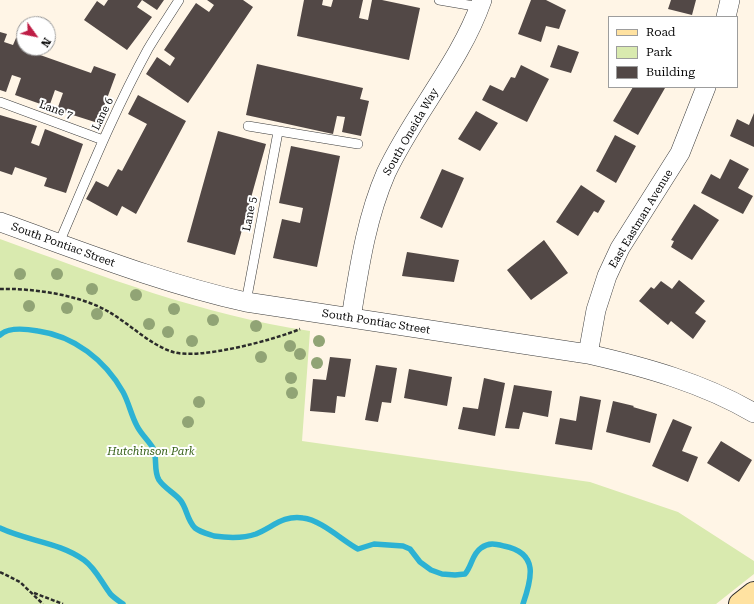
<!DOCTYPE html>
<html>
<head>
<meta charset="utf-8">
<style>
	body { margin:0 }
	#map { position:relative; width:754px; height:604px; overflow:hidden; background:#fff5e6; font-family:"Roboto Serif",serif }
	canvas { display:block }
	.legend { position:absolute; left:608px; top:16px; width:130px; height:72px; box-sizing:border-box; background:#fff; border:1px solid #9d9d9d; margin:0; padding:5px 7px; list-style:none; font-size:12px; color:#090909 }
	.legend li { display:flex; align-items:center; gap:8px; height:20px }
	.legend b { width:20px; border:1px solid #9d9d9d }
	.north { position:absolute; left:16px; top:16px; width:40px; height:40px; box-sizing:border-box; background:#fff; border:1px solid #9d9d9d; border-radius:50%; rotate:123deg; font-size:11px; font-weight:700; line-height:16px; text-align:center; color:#090909 }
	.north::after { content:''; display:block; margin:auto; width:14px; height:18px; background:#be1d45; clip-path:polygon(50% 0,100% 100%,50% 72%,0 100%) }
</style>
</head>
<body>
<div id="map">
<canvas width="754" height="604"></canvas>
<ul class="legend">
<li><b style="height:5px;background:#ffe2a1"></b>Road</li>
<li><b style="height:11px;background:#d9eaaf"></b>Park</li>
<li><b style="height:11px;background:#524846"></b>Building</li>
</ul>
<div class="north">N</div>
</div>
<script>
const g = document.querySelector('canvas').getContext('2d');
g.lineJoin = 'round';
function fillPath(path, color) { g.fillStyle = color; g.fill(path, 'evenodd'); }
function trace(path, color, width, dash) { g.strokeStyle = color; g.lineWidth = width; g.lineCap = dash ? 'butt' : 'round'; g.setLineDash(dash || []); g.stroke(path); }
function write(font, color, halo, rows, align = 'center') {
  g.font = font + ' "Roboto Serif",serif'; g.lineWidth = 4; g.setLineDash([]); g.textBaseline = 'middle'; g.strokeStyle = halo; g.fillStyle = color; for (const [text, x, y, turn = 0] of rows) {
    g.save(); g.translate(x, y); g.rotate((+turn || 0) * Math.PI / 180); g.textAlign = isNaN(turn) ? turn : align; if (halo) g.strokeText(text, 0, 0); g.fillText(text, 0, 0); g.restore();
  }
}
fillPath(new Path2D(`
	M 0,239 C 102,276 202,315 310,331 L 302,441 L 590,482 L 678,512 L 754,561 L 754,574 L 716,604 L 0,604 Z`), '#d9eaaf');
trace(new Path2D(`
	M 0,335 C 8,327 27,329 38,331 C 74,336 105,360 123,392 C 129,403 131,415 137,426 C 141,434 148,440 153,448 C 158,459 153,470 159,480 C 165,489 175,493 181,501 C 187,509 187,520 195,528 C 200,532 208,534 214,536 C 228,538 242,539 256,534 C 273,527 283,515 303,518 C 321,520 343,541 358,549 L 374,544 L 403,546 L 410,549 L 420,562 L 431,570 L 442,574 L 455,575 L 465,574 C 472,566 472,554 481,548 C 489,542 496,544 504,546 C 539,553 532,578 523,604
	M 0,528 C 27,541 59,542 84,560 C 95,568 101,581 109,592 C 112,597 118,600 123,604`), '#2cb2d3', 5.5);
fillPath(new Path2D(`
	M 108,0 L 164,0 L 157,10 L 142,0 L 137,7 L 152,17 L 127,50 L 84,20 L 97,1 L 104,6 Z
	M 207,0 L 243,0 L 253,7 L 188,103 L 146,74 L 157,57 L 170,66 L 175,58 L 164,50 L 196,3 L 209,12 L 214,5 Z
	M 304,0 L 323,0 L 322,5 L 331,7 L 333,0 L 363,0 L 359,18 L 368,20 L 372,0 L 382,0 L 420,8 L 409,60 L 297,36 Z
	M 531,0 L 546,0 L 566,10 L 559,29 L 546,26 L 541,42 L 518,34 Z
	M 671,0 L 696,0 L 692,15 L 668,9 Z
	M 0,32 L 7,34 L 4,42 L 13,45 L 16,38 L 24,41 L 26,50 L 91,73 L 94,66 L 116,74 L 98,123 L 57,110 L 63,93 L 55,90 L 49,107 L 15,95 L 21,78 L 12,75 L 6,92 L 0,90 Z
	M 558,45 L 579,52 L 571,73 L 550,67 Z
	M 257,64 L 363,88 L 360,99 L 369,101 L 361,136 L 342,132 L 345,117 L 337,116 L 333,134 L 246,115 Z
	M 521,65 L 549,79 L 527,122 L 482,100 L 490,85 L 503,91 L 511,77 L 515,78 Z
	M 633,87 L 665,88 L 638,135 L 613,121 Z
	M 138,95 L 186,121 L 136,214 L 122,206 L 117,216 L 86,199 L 96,181 L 108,187 L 118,169 L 122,171 L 147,124 L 128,114 Z
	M 476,111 L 498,123 L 480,151 L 458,139 Z
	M 754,113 L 754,147 L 730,136 L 737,119 L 749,125 Z
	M 0,115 L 37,126 L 31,143 L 39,146 L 45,129 L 83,144 L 66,193 L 44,186 L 47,178 L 15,167 L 12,175 L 0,171 Z
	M 218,131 L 266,144 L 235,255 L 187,242 Z
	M 615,135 L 636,146 L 616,183 L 596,171 Z
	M 291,146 L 340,156 L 317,267 L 273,258 L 282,219 L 300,223 L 303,208 L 279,203 Z
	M 730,159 L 749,169 L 738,188 L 753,196 L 743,214 L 701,193 L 711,174 L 720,179 Z
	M 442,169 L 464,178 L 442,228 L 420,218 Z
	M 581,185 L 605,201 L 598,213 L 594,211 L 578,236 L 556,222 Z
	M 694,204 L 719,220 L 692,260 L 671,247 L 674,241 L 671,240 Z
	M 544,240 L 568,273 L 531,300 L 507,270 Z
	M 407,252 L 459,260 L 454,282 L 402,276 Z
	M 679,280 L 705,301 L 695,313 L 706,321 L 693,339 L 671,321 L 668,325 L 639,301 L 651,287 L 654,289 L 661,281 L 672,289 Z
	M 330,357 L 351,359 L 345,397 L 337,396 L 335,413 L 310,411 L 313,379 L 326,380 Z
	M 376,365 L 397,368 L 391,403 L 382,402 L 378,422 L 365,420 Z
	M 409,369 L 452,377 L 447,406 L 404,398 Z
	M 484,378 L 505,383 L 495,436 L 458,429 L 463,407 L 478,409 Z
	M 514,385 L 552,391 L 548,417 L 523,412 L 519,429 L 505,428 Z
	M 580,396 L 601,400 L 592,450 L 555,444 L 560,418 L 576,421 Z
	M 613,401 L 634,406 L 633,407 L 657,414 L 650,443 L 606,432 Z
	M 673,419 L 692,427 L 682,451 L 698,457 L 688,482 L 652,466 Z
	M 721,441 L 752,460 L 739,482 L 707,463 Z`), '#524846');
const lane = new Path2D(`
	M 439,0 L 480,7
	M 0,102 L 103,140
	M 248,126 L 358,144
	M 59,243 C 87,178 114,111 148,49 C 158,32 169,16 179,0
	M 246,302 L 278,132`);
const street = new Path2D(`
	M 726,17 L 730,0
	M 0,222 C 81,251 161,283 246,302 L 588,354 C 645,367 703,383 754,413
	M 351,318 C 359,269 366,219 386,173 C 414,113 460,63 482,0
	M 588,354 L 596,310 L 607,276 L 620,248 L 680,153 L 706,87`);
const secondary = new Path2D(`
	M 740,604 L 754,593`);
trace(lane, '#3c3c3c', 10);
trace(street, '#3c3c3c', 20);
trace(secondary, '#2b2b2b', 24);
trace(new Path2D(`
	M 0,289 C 32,288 81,295 109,312 C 130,324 150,345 173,352 C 199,360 274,340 300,329
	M 0,572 L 20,582 L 43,604
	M 34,593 L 63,604`), '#2b2b2b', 2.5, [4, 2]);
trace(lane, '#fff', 9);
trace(street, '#fff', 19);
trace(secondary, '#ffe2a1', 22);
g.fillStyle = '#91a475';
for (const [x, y] of [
	[20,274],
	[57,274],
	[92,289],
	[136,295],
	[29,306],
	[67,308],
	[174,309],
	[97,314],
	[213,320],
	[149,324],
	[256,326],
	[168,332],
	[192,341],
	[319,341],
	[290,346],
	[300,354],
	[261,357],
	[317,363],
	[291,378],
	[292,393],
	[199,402],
	[188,422]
]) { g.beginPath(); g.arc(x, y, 6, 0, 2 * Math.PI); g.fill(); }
write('11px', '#090909', '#fff', [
	["Lane 7",56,110,20],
	["Lane 6",103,114,-64],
	["South Oneida Way",411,132,-60],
	["Lane 5",250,214,-79],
	["East Eastman Avenue",641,219,-59],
	["South Pontiac Street",63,245,20],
	["South Pontiac Street",376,322,9]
]);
write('italic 11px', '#376219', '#fff', [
	["Hutchinson Park",151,452]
]);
</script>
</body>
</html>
